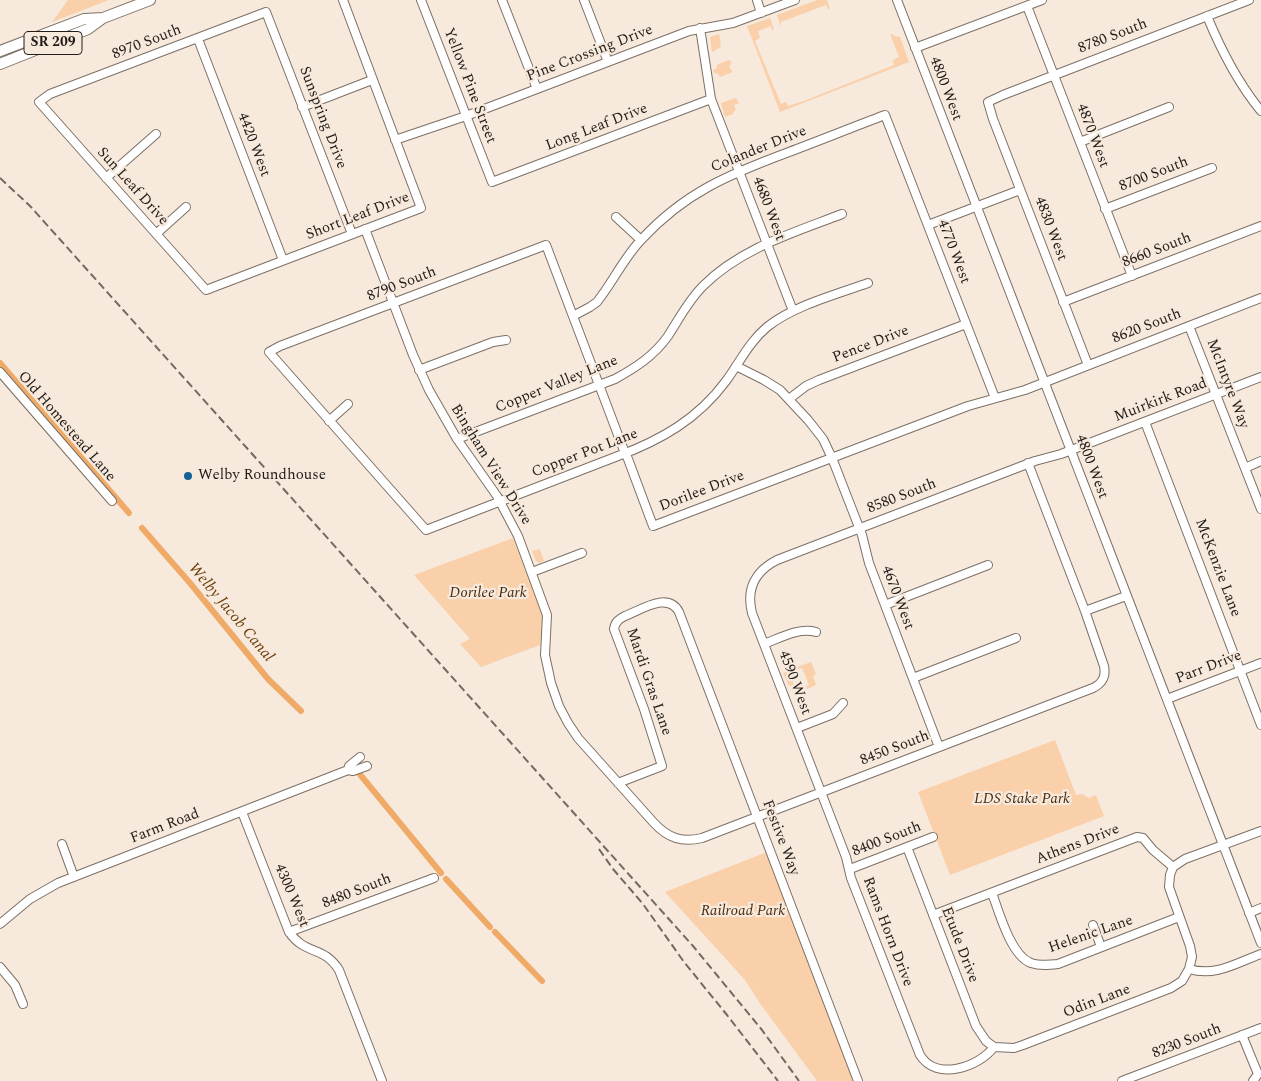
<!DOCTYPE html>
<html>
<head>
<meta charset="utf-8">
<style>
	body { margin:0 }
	canvas { display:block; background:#f7e9dc }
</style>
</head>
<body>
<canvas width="1261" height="1081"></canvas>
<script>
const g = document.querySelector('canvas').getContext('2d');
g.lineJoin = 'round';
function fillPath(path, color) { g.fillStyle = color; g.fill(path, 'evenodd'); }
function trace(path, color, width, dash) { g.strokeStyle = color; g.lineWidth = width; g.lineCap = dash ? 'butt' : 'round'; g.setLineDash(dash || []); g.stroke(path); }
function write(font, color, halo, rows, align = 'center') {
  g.font = font + ' Spectral,serif'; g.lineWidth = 4.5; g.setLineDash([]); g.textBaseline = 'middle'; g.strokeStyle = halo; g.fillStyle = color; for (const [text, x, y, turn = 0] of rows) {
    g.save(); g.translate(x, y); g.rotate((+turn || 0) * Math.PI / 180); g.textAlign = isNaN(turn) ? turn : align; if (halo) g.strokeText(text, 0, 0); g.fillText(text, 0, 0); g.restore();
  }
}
fillPath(new Path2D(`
	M 68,0 L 109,0 L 52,22 Z
	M 817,0 L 827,0 L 830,9 L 828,9 L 826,5 L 781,22 L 781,27 L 777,15 Z
	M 770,18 L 774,29 L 772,30 L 771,26 L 758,31 L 760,38 L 755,41 L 781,104 L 786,102 L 788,106 L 804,101 L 894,65 L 893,60 L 899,57 L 890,34 L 892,34 L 894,36 L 900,37 L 909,62 L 780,112 L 747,26 Z
	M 719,34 L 721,43 L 720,44 L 721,47 L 712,52 L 710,37 Z
	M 728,60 L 729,60 L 732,62 L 729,67 L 733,72 L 720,77 L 718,74 L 714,73 L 713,70 L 717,68 L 717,65 Z
	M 736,98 L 739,103 L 734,105 L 736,110 L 733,112 L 733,114 L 725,117 L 721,103 Z
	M 513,538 L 542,613 L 543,623 L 540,645 L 481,667 L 460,644 L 470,639 L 414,575 Z
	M 540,549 L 544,561 L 539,563 L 536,561 L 532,551 Z
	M 811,662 L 816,674 L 813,676 L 816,685 L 807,689 L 806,686 L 809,685 L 802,668 L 798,669 L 797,667 Z
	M 796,668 L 797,669 L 791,673 L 793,679 L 793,685 L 789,686 L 783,673 Z
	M 1055,740 L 1076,795 L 1082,794 L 1089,798 L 1096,795 L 1104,816 L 950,875 L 918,792 Z
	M 767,852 L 855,1081 L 817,1081 L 759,1002 L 745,980 L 665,892 Z`), '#fad0ab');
trace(new Path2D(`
	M 0,363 L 129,513
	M 142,528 L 190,583 L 268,679 L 301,711
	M 358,772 L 441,873
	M 446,879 L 490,927
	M 495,932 L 542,981`), '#f0aa67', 6);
const minor = new Path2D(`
	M 343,0 L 421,208 L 206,290 L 39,102 L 50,94 L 266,12 L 352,234
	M 421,0 L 492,182 L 711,99
	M 502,0 L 537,89
	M 584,0 L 608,62
	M 757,0 L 761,13
	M 897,0 L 1261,943
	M 1027,6 L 1132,276
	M 1207,16 C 1221,50 1237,82 1261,111
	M 700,28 L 711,99 L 793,311
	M 198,39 L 283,260
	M 915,48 L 1042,0
	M 302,107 L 372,80
	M 395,140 L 466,116 L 689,31 L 733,23 L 795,0
	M 1080,142 L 1169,107
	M 106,178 L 156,134
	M 1105,209 L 1212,168
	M 616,217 L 641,240
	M 928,225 L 1020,190
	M 365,229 L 413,355 L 429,390 L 457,439 L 497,496 L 518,536 L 547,615 L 545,655 L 551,683 L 559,706 L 568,723 L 578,738 L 654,823 C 668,838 682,843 702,838 L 1093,688 C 1103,683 1106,676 1104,666 L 1085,611 L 1028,463
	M 156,234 L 186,207
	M 868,283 C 837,294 793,306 767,327 C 749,342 740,362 726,381 C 698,419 661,440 618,456 L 426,530 L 269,352 L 280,346 L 546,245 L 623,448 L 628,459 L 653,526 L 968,406 L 1025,390 L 1261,298
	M 1063,302 L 1261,226
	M 573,316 L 590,307 L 597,302 C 613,282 623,259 641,240 C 685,192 730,174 789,152 C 821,140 853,127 885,115 L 995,398
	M 1189,326 L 1261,509
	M 1088,365 L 993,119 L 988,102 L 1003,95 L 1249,0
	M 736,366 L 764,380 L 780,390 L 808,420 L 823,439 L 832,458 L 862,535 L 869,563 L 939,747
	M 419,370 L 493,342 L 506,340
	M 0,372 L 112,501
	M 1261,377 L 1061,454 L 1035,461 L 777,560 C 755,571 746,589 752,613 L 846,857 L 851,878 L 920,1055 C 936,1081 978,1068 994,1047 L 1014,1048 L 1023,1045 L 1171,988 L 1182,981 L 1189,969 C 1216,977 1236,963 1261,954
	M 789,399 L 806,386 L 819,380 L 966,324
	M 329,421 L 348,404
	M 1145,422 L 1261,725
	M 457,439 L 615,379 C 635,368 654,356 668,336 C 679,319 688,301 703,286 C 741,248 793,233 842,214
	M 1245,468 L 1261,461
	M 532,572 L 582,553
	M 885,605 L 988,565
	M 1085,611 L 1126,596
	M 764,644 C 780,638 799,627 816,632
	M 913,678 L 1016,638
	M 1167,699 L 1261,663
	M 797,728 L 833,714 L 843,703
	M 360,757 L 349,766 L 348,770 L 353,771 L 367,766
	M 618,783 L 662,766 L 644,709 L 614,629 C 615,622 619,619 625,616 C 641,610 668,591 679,612 L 858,1081
	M 242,812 L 289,932 C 306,956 323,945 339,970 L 382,1081
	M 62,844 L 74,877
	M 907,847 L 976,1026 L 986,1041 L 994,1047
	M 850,869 L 933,837
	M 992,893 C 999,912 1011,956 1031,963 C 1040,966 1049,965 1058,964 L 1179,917
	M 1249,913 L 1261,908
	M 933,915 L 1137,837 L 1143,838 L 1153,850 L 1173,867
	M 0,924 L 30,899 L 58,883 L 348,770
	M 1093,925 L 1101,947
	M 289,932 L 434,878
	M 0,967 L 15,985 L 23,1004
	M 1189,969 L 1192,957 L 1190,946 L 1169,887 L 1170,875 L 1173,867 L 1185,859 L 1261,831
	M 1242,1035 L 1258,1074 L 1253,1081
	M 1122,1081 L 1261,1028`);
const major = new Path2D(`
	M 0,51 L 84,19 L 103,18 L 150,0
	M 0,64 L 88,29 L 103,18`);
trace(minor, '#7c7065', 10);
trace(major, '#7c7065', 12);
trace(minor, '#fff', 8);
trace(major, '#fff', 10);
trace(new Path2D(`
	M 0,178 L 30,206 L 693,946 L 762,1030 L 799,1081
	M 599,849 L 613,869 L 643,904 L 684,962 L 727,1015 L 778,1081`), '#726962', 2, [8, 4]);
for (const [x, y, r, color] of [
	[188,476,5,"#146295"]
]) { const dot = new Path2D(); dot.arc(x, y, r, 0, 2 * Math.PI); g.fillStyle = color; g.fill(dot); trace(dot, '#f7e9dc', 2); }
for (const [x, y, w] of [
	[53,43,58]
]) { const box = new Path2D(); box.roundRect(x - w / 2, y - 11.5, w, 23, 4); g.fillStyle = '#f7e9dc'; g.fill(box); trace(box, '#211c18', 1); }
write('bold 14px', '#211c18', null, [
	["SR 209",53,43]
]);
write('15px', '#211c18', '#f7e9dc', [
	["8780 South",1113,37,-21],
	["8970 South",147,43,-21],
	["Pine Crossing Drive",590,54,-21],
	["Yellow Pine Street",469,86,69],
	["4800 West",945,89,69],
	["Sunspring Drive",322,118,69],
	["Long Leaf Drive",597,128,-21],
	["4870 West",1092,136,69],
	["4420 West",253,145,69],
	["Colander Drive",759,150,-22],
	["8700 South",1154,175,-21],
	["Sun Leaf Drive",132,187,48],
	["4680 West",768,209,69],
	["Short Leaf Drive",358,217,-21],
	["4830 West",1050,229,69],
	["8660 South",1157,251,-21],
	["4770 West",953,252,69],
	["8790 South",402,285,-21],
	["8620 South",1147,327,-21],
	["Pence Drive",871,345,-21],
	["McIntyre Way",1227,384,69],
	["Copper Valley Lane",557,385,-22],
	["Muirkirk Road",1161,401,-21],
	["Old Homestead Lane",66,427,49],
	["Copper Pot Lane",585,454,-21],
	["Bingham View Drive",490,465,58],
	["4800 West",1091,467,69],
	["Dorilee Drive",702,492,-21],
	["8580 South",902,497,-21],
	["McKenzie Lane",1217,568,69],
	["4670 West",897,598,69],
	["Parr Drive",1209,668,-21],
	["Mardi Gras Lane",648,682,71],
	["4590 West",794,683,69],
	["8450 South",895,749,-21],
	["Farm Road",165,827,-21],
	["Festive Way",780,838,69],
	["8400 South",887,840,-21],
	["Athens Drive",1078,845,-21],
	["8480 South",357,892,-21],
	["4300 West",291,896,67],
	["Rams Horn Drive",887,932,69],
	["Helenic Lane",1091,935,-19],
	["Etude Drive",959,945,69],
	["Odin Lane",1097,1002,-21],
	["8230 South",1187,1042,-21]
]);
write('15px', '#211c18', '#f7e9dc', [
	["Welby Roundhouse",198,476]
], 'left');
write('italic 15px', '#482c0f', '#f7e9dc', [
	["Dorilee Park",488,594],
	["LDS Stake Park",1022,800],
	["Railroad Park",743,912]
]);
write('italic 16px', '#6d400b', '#f7e9dc', [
	["Welby Jacob Canal",230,613,50]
]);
</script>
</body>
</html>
